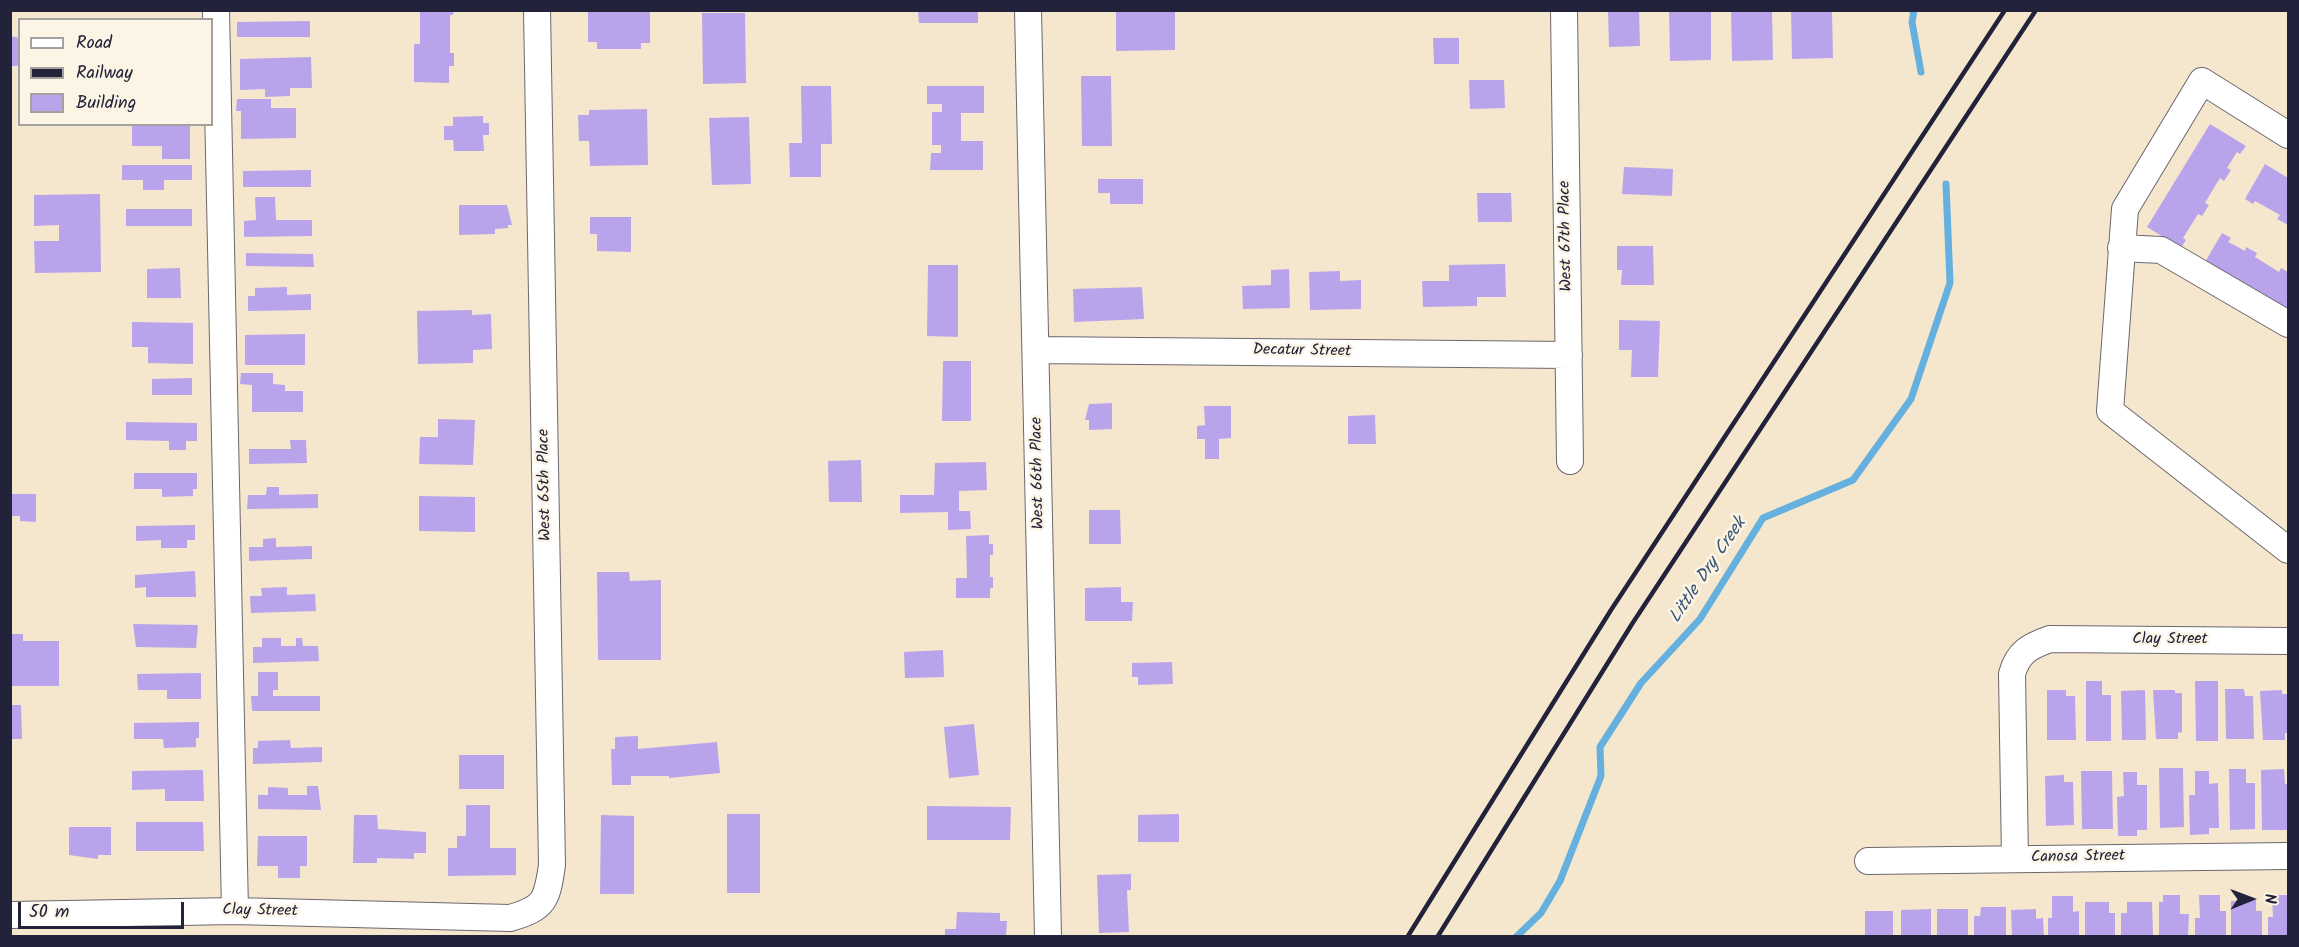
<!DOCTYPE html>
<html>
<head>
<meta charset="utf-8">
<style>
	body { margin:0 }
	#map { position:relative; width:2299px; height:947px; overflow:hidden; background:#f5e7cd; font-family:Kalam,sans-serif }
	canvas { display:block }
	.frame { position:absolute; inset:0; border:12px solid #22223b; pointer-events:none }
	.legend { position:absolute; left:18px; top:18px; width:195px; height:108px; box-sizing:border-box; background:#fcf5e5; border:2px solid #a5a1a1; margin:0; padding:8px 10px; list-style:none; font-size:18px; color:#22223b }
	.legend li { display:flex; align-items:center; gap:12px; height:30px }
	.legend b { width:30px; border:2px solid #a5a1a1 }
	.north { position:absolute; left:2221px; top:869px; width:60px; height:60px; -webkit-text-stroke:4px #fcf5e5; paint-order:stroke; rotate:89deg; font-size:16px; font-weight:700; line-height:24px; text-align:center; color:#22223b }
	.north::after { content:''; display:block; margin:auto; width:21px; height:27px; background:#22223b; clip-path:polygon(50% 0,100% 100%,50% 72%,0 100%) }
	.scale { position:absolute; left:18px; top:902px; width:166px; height:27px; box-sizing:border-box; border:3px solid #22223b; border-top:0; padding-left:8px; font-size:18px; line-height:21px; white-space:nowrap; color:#22223b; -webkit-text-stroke:4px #fcf5e5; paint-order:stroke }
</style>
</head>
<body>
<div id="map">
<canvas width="2299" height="947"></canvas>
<div class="frame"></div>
<ul class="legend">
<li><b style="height:8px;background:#fff"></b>Road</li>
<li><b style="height:8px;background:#22223b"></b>Railway</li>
<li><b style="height:16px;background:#b9a4eb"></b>Building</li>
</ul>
<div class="north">N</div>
<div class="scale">50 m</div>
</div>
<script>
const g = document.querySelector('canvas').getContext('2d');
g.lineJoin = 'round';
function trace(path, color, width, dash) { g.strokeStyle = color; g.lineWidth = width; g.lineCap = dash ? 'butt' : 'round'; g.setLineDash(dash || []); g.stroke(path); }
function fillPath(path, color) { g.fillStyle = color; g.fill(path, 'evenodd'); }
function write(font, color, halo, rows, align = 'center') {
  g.font = font + ' Kalam,sans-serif'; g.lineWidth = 5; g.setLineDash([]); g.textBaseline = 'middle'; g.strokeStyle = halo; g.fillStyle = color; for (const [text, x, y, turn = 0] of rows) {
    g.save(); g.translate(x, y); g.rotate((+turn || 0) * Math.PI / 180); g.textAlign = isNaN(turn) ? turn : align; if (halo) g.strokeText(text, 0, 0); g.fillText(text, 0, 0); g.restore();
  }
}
trace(new Path2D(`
	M 1914,10 L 1912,22 L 1921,72
	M 1517,936 L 1541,913 L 1560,881 L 1601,776 L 1600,747 L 1641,683 L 1700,619 L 1763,518 L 1853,480 L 1911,399 L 1950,283 L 1946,184`), '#65b0de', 7);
fillPath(new Path2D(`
	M 420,10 L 454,10 L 453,15 L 450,15 L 450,53 L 454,53 L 454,66 L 449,66 L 449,83 L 414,82 L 414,44 L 420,44 Z
	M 588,10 L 650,10 L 650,43 L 641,43 L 641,49 L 597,49 L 597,42 L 588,42 Z
	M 918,10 L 978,10 L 978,23 L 919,23 Z
	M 1116,10 L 1175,10 L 1175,50 L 1116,51 Z
	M 1608,10 L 1639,10 L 1640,46 L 1609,47 Z
	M 1669,10 L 1711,10 L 1711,60 L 1670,61 Z
	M 1731,10 L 1772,10 L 1773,60 L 1732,61 Z
	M 1791,10 L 1832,10 L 1833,58 L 1792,59 Z
	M 702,13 L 745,13 L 746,83 L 703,84 Z
	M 310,21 L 310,37 L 237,37 L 237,22 Z
	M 10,36 L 20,38 L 20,64 L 17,66 L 10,66 Z
	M 1433,38 L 1459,38 L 1459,64 L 1434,64 Z
	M 311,57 L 312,88 L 290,88 L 290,96 L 265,97 L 265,89 L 240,90 L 240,59 Z
	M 1081,76 L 1111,76 L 1112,146 L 1082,146 Z
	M 1469,80 L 1504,80 L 1505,108 L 1470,109 Z
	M 801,86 L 831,86 L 832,144 L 821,144 L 821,177 L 790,177 L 789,143 L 802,143 Z
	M 927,86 L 984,86 L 984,113 L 961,113 L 961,141 L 983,141 L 983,170 L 930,170 L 931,153 L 941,153 L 941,145 L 932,145 L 932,112 L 942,112 L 942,104 L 927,104 Z
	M 237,99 L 271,99 L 271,108 L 296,108 L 296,138 L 241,139 L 241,111 L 236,111 Z
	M 647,109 L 648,165 L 590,166 L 589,141 L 579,141 L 578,115 L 589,115 L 589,110 Z
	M 483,116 L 483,123 L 489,123 L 489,135 L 483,135 L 484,151 L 454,151 L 453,140 L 444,140 L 444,126 L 453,126 L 453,117 Z
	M 749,117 L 751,184 L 712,185 L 709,118 Z
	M 132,124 L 190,124 L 190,159 L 162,159 L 162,146 L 132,146 Z
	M 2210,124 L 2246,146 L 2240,154 L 2237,152 L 2227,168 L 2231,170 L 2224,181 L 2220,178 L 2212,191 L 2205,203 L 2209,205 L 2202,216 L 2198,214 L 2183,238 L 2186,240 L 2181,248 L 2147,227 Z
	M 2265,164 L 2288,178 L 2288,225 L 2277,219 L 2280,215 L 2255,201 L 2253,204 L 2245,199 Z
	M 122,165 L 192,165 L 192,180 L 164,180 L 164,190 L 143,190 L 143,180 L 122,180 Z
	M 1624,167 L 1673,169 L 1672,196 L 1622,194 Z
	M 311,170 L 311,187 L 243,187 L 243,171 Z
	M 1098,179 L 1143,179 L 1143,204 L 1110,204 L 1110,193 L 1098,193 Z
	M 1477,193 L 1511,193 L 1512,222 L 1478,222 Z
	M 100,194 L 101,272 L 35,273 L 34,241 L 59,241 L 59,225 L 34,226 L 34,195 Z
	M 255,197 L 275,197 L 276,220 L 312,220 L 312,236 L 244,237 L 244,221 L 256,220 Z
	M 459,205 L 507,205 L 512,225 L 508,225 L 508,228 L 495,229 L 495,234 L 459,235 Z
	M 126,209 L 192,209 L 192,226 L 126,226 Z
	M 590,217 L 631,217 L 631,252 L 597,251 L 597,234 L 590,234 Z
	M 2222,233 L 2231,238 L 2228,242 L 2236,246 L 2245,251 L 2246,247 L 2257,253 L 2255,257 L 2279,272 L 2281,268 L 2288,272 L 2288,320 L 2201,269 Z
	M 1617,246 L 1653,246 L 1654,285 L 1621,285 L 1622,270 L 1617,270 Z
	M 246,253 L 313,254 L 314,267 L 246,266 Z
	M 1505,264 L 1506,297 L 1477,297 L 1477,306 L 1423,307 L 1422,281 L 1449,281 L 1449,265 Z
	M 928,265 L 958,265 L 958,337 L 927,336 Z
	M 180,268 L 181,298 L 147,298 L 147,269 Z
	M 1289,269 L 1290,308 L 1243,309 L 1242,286 L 1271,285 L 1271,270 Z
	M 1340,271 L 1340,281 L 1361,280 L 1361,309 L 1310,310 L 1309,272 Z
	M 287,287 L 287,295 L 311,294 L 311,310 L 248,311 L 248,296 L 255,296 L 255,288 Z
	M 1142,287 L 1144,319 L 1074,322 L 1073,289 Z
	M 472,310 L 472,315 L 491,314 L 492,349 L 473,350 L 473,363 L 418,364 L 417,311 Z
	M 1619,320 L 1660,321 L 1658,377 L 1631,377 L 1632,350 L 1619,350 Z
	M 132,322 L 193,323 L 193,364 L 148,363 L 148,347 L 132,347 Z
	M 305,334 L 305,365 L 245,365 L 245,335 Z
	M 943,361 L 971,361 L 971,421 L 942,421 Z
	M 241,373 L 273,373 L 273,384 L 285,385 L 285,391 L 303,391 L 303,412 L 252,412 L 252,385 L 240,384 Z
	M 192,378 L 192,395 L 152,395 L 152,379 Z
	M 1112,403 L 1112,429 L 1089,430 L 1089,420 L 1085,420 L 1089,404 Z
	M 1204,406 L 1231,406 L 1231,438 L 1219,439 L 1219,459 L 1205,459 L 1205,439 L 1197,439 L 1197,426 L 1205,425 Z
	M 1375,415 L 1376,444 L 1348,444 L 1348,416 Z
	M 438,419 L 475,420 L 473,465 L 419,464 L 420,437 L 438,437 Z
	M 126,422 L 197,423 L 197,441 L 186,441 L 186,450 L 169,450 L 169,441 L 126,440 Z
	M 290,440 L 306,440 L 307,463 L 249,464 L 249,449 L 291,449 Z
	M 861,460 L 862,502 L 829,502 L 828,461 Z
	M 986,462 L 987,490 L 959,491 L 959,511 L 970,511 L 971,529 L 948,530 L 948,512 L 900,513 L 900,495 L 934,495 L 935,463 Z
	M 134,473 L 197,473 L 197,489 L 193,489 L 193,496 L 162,497 L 162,489 L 134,489 Z
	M 267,487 L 279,487 L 279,495 L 318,494 L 318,508 L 247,509 L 248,495 L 266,495 Z
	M 10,494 L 36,494 L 36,522 L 20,521 L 20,516 L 10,516 Z
	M 419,496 L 475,497 L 475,532 L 419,531 Z
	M 1089,510 L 1120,510 L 1121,544 L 1089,544 Z
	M 195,525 L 195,540 L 187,540 L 187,548 L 161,548 L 161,540 L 136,541 L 136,526 Z
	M 989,535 L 989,544 L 993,544 L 993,555 L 990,555 L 990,577 L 993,577 L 993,588 L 990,588 L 990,598 L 956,598 L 956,578 L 967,578 L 966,536 Z
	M 276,538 L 276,547 L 312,546 L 312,559 L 249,561 L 249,547 L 263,547 L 263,539 Z
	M 195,571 L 196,597 L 146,597 L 146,587 L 135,588 L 135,575 Z
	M 597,572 L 629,572 L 630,581 L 661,580 L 661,660 L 598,660 Z
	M 287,587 L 287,595 L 315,594 L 316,611 L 251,613 L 250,596 L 262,596 L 261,588 Z
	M 1121,587 L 1121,602 L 1133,602 L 1132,621 L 1085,621 L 1085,588 Z
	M 133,624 L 198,625 L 196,648 L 136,647 Z
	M 10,634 L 23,634 L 23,641 L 59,641 L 59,686 L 10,686 Z
	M 262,638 L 281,638 L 281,646 L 296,646 L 296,638 L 302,638 L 303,646 L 318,646 L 319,661 L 253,663 L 253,647 L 262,647 Z
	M 943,650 L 944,677 L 905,678 L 904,652 Z
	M 1172,662 L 1173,684 L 1138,685 L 1138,677 L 1132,677 L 1132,663 Z
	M 258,672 L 278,672 L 278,690 L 273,690 L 273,696 L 320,696 L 320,711 L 252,711 L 251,696 L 258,696 Z
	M 201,673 L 201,699 L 167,699 L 167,690 L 138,690 L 137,674 Z
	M 2086,681 L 2102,681 L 2102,695 L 2111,695 L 2111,741 L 2086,741 Z
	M 2195,681 L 2218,681 L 2218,741 L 2196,741 Z
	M 2225,689 L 2244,689 L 2245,696 L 2253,696 L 2254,739 L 2226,739 Z
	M 2047,690 L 2066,690 L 2066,696 L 2075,696 L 2076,740 L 2047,740 Z
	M 2145,690 L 2146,740 L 2122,740 L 2121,691 Z
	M 2153,690 L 2175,690 L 2175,693 L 2182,693 L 2182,732 L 2178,733 L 2178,739 L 2156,739 Z
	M 2282,690 L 2282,694 L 2288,694 L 2288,733 L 2285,733 L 2285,740 L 2263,740 L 2260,691 Z
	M 10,705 L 21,705 L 22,739 L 10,739 Z
	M 199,722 L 199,738 L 196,738 L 196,747 L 164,748 L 163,739 L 134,739 L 134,723 Z
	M 974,724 L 979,775 L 949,778 L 944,727 Z
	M 638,736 L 638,749 L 717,742 L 720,773 L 669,778 L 669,776 L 631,776 L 631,785 L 612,785 L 611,749 L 615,749 L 615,737 Z
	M 290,740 L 291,748 L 322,747 L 322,762 L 253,764 L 253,748 L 258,748 L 258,741 Z
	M 459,755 L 504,755 L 504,789 L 459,789 Z
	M 2159,768 L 2183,768 L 2184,827 L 2160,828 Z
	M 2229,769 L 2246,769 L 2246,783 L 2255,783 L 2255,829 L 2230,830 Z
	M 2284,769 L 2285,784 L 2288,784 L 2288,830 L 2262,830 L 2261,770 Z
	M 203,770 L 204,801 L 165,801 L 165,789 L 132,790 L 132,771 Z
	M 2081,771 L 2112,771 L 2113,829 L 2082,829 Z
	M 2195,771 L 2209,771 L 2209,784 L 2218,783 L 2219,828 L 2209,828 L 2209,834 L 2190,835 L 2189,795 L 2195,795 Z
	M 2123,772 L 2137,772 L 2137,785 L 2147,785 L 2147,830 L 2137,830 L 2137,836 L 2118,836 L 2117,797 L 2124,796 Z
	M 2064,775 L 2064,782 L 2073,782 L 2074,825 L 2046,826 L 2045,776 Z
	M 307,786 L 318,786 L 321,810 L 258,809 L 258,795 L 268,795 L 268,787 L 288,788 L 288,795 L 307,795 Z
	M 466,805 L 490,805 L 490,848 L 516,848 L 516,875 L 448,876 L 448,848 L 457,848 L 457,836 L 466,836 Z
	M 927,806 L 1011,807 L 1010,840 L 927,840 Z
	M 727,814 L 760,814 L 760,893 L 727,893 Z
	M 1179,814 L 1179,842 L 1138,842 L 1138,815 Z
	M 354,815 L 377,815 L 378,829 L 426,832 L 426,853 L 414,853 L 414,859 L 377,858 L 377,863 L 353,863 Z
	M 601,815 L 634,816 L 634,894 L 600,894 Z
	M 136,822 L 203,822 L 204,851 L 136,851 Z
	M 69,827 L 111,827 L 111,855 L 98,855 L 98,859 L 69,855 Z
	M 258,836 L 307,836 L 307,866 L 300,866 L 300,878 L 278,878 L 278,866 L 257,866 Z
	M 1131,874 L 1131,890 L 1127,890 L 1129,932 L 1099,933 L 1097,875 Z
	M 2163,895 L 2180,895 L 2180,914 L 2189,914 L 2188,936 L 2159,936 L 2159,902 L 2163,902 Z
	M 2199,895 L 2220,895 L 2220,911 L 2226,911 L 2226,936 L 2195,936 L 2195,918 L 2200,918 Z
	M 2272,895 L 2288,895 L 2288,936 L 2268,936 L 2268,917 L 2273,917 Z
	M 2052,896 L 2073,896 L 2073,912 L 2079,911 L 2079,936 L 2048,936 L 2048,918 L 2052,918 Z
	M 2256,900 L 2256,911 L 2262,911 L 2262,936 L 2231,936 L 2231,901 Z
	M 2085,902 L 2109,902 L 2109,913 L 2115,913 L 2115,936 L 2085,936 Z
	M 2127,902 L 2152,902 L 2153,936 L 2121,936 L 2121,913 L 2127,913 Z
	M 1981,907 L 2006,907 L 2006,936 L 1974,936 L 1974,916 L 1980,916 Z
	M 1931,909 L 1931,936 L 1901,936 L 1901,910 Z
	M 1937,909 L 1968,909 L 1968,936 L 1937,936 Z
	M 2036,909 L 2036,919 L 2043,918 L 2044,936 L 2012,936 L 2011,910 Z
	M 1865,911 L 1893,911 L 1893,936 L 1865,936 Z
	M 957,912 L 1000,913 L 1000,921 L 1007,921 L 1006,935 L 945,936 L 945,929 L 956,929 Z`), '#b9a4eb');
const street = new Path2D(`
	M 216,10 L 235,911
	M 1028,10 L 1048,936
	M 1564,10 L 1570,461
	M 2288,135 L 2202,81 L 2125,209 L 2110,411 L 2288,550
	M 2121,248 L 2161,250 L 2288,324
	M 1036,350 L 1569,355
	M 2015,859 L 2012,674 C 2018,652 2030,646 2050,639 L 2288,641
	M 1868,861 L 2288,856
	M 10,915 L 235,911 L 510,918 C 545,908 547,900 552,865 L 537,10`);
trace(street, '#6c676e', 28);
trace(street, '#fff', 26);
trace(new Path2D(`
	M 1408,936 L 1611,610 L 2005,10
	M 1438,936 L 1632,624 L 2036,10`), '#22223b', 4.5);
write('16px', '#22223b', '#fcf5e5', [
	["West 67th Place",1567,236,-91],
	["Decatur Street",1302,352,1],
	["West 66th Place",1039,473,-91],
	["West 65th Place",546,485,-91],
	["Clay Street",2170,640],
	["Canosa Street",2078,858,-1],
	["Clay Street",260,912,1]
]);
write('italic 18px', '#395474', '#fcf5e5', [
	["Little Dry Creek",1709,571,-56]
]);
</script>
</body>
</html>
